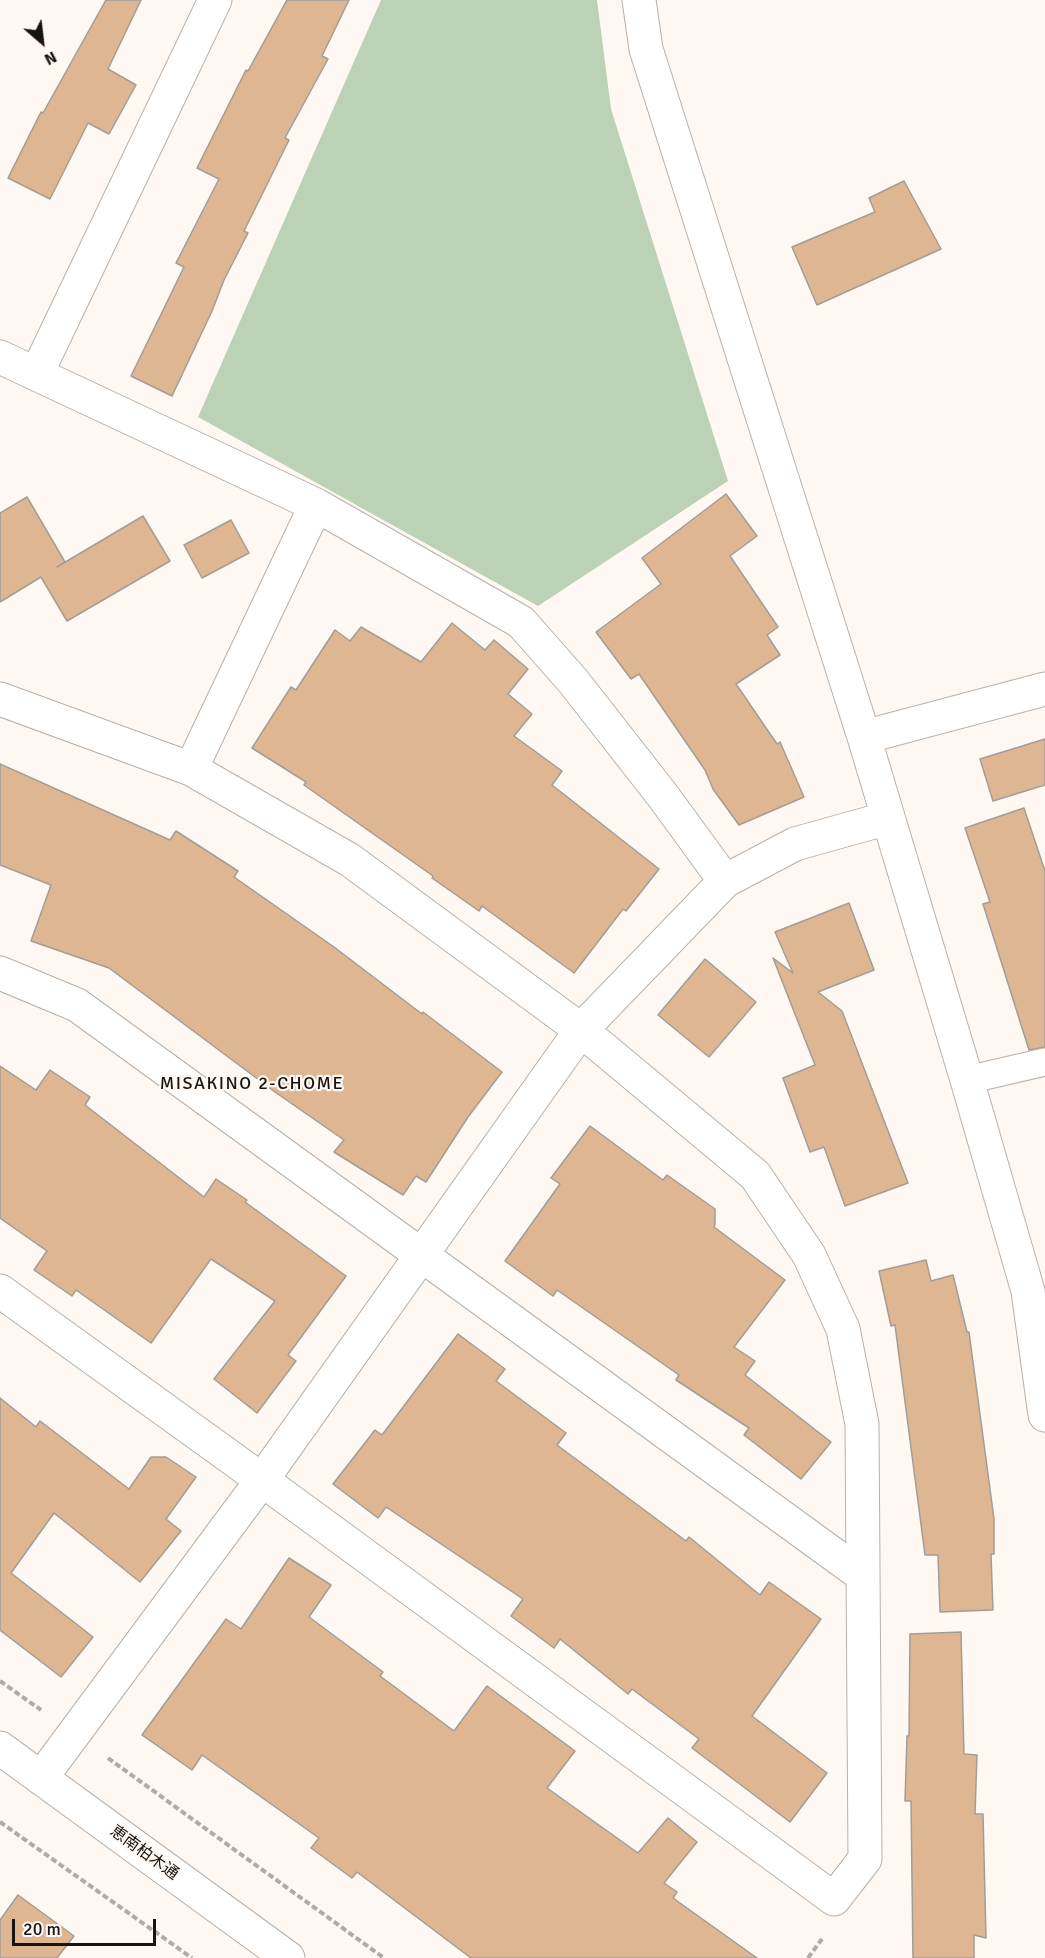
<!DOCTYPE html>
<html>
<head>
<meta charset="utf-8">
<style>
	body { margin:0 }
	#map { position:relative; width:1045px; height:1958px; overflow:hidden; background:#fff8f2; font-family:Signika,sans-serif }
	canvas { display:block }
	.north { position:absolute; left:12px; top:12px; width:60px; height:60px; -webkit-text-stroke:4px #fff8f2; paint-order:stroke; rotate:152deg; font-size:16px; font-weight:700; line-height:24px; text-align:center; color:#171513 }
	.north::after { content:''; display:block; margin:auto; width:21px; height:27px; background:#171513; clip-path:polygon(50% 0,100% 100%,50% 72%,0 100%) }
	.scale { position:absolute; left:12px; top:1919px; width:144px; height:27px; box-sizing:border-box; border:3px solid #171513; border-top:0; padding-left:8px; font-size:18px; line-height:21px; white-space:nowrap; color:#171513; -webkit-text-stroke:4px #fff8f2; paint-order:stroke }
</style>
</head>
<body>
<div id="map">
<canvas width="1045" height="1958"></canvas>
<div class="north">N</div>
<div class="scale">20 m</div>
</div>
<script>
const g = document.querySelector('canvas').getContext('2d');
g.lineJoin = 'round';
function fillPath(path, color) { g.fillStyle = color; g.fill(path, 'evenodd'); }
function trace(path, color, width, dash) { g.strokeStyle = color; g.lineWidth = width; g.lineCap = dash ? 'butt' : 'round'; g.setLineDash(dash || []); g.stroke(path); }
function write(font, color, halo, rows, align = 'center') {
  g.font = font + ' Signika,"Noto Sans JP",sans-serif'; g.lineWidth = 4.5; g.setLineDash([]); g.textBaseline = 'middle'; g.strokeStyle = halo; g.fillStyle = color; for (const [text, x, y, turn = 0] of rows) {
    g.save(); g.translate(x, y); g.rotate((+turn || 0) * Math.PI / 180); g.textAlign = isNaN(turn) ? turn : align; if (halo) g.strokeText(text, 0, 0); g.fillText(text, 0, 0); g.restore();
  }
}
fillPath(new Path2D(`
	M 381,0 L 597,0 L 611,109 L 728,481 L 538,606 L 198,417 Z`), '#bcd2b6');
const building = new Path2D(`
	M 106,0 L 141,0 L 108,69 L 136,85 L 109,134 L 88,123 L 50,199 L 8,178 L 41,112 L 43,113 Z
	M 287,0 L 349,0 L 322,56 L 328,59 L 285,138 L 289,140 L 244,231 L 248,233 L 224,280 L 212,311 L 172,396 L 131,376 L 184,267 L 176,263 L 219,179 L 197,168 L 246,70 L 248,71 Z
	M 904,181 L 941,249 L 817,305 L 792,247 L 875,212 L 869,198 Z
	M 726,494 L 757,536 L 730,556 L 778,627 L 767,635 L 780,655 L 736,684 L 777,744 L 780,742 L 804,797 L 739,825 L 713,789 L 705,770 L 639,674 L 631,679 L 596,632 L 661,584 L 642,558 Z
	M 27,497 L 65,562 L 57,567 L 143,516 L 170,561 L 67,621 L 41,577 L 0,602 L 0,513 Z
	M 231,520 L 249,553 L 202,578 L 184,545 Z
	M 452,623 L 485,650 L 494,640 L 528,669 L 508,694 L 532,714 L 514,736 L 562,771 L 552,785 L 659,869 L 626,911 L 623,909 L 574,973 L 482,906 L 479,911 L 432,878 L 433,876 L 304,785 L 306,782 L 252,748 L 291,687 L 296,690 L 335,630 L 350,641 L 361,627 L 421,662 Z
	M 1045,739 L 1045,785 L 993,801 L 980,759 Z
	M 0,764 L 170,840 L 176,831 L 238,871 L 234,877 L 334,947 L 422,1014 L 423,1012 L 502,1072 L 468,1117 L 426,1182 L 416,1176 L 403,1195 L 334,1152 L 344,1140 L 275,1092 L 109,968 L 31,941 L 51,885 L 0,865 Z
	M 1024,808 L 1045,871 L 1045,1047 L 1029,1050 L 983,904 L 990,902 L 965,828 Z
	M 849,903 L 874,970 L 818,992 L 842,1011 L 908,1183 L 845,1206 L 824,1147 L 810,1152 L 783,1078 L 815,1065 L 773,958 L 793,973 L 775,932 Z
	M 705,959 L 756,1002 L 709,1057 L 658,1015 Z
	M 0,1066 L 36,1090 L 50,1070 L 90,1097 L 85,1105 L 204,1197 L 216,1179 L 247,1200 L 245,1202 L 346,1276 L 288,1355 L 296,1361 L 257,1413 L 214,1379 L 275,1301 L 211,1259 L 151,1343 L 76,1290 L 72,1296 L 34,1270 L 47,1251 L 0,1218 Z
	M 590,1126 L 663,1180 L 667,1175 L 715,1209 L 715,1224 L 714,1227 L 785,1280 L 734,1347 L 755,1361 L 745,1375 L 831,1442 L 801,1479 L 744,1435 L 749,1428 L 676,1380 L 679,1375 L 557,1290 L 553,1296 L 505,1261 L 560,1184 L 551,1178 Z
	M 926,1260 L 931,1281 L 953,1275 L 967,1332 L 969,1332 L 994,1519 L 994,1554 L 991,1554 L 993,1610 L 940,1612 L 938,1555 L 925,1555 L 895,1325 L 891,1326 L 879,1271 Z
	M 458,1334 L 505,1369 L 496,1381 L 566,1433 L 557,1445 L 686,1541 L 689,1537 L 760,1595 L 769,1582 L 821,1619 L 752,1716 L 827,1773 L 790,1822 L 692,1748 L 699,1739 L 632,1689 L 628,1694 L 560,1639 L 554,1648 L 511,1616 L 523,1599 L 386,1507 L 378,1518 L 333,1484 L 375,1430 L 382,1435 Z
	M 0,1398 L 36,1427 L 40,1421 L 129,1489 L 151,1457 L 166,1457 L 196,1477 L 166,1519 L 181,1531 L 140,1582 L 54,1513 L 11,1573 L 93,1637 L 61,1677 L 0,1630 Z
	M 289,1558 L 331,1585 L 309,1617 L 383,1672 L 380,1676 L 454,1731 L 487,1686 L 575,1751 L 547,1788 L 638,1853 L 668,1818 L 697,1842 L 664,1883 L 677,1892 L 673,1898 L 757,1958 L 471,1958 L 357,1872 L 352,1878 L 311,1848 L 319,1838 L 202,1755 L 192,1770 L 142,1735 L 226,1619 L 241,1629 Z
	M 961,1632 L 964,1754 L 977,1755 L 975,1814 L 983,1814 L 986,1938 L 974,1935 L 974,1958 L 913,1958 L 911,1801 L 905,1801 L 907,1736 L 909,1736 L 910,1634 Z
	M 18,1895 L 74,1936 L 57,1958 L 0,1958 L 0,1920 Z`);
fillPath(building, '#deb691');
trace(building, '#a39d97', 1.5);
const service = new Path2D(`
	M 967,1080 L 1045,1062`);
const minor = new Path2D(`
	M 639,0 L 646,49 L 864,737 L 967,1080 L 1028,1291 L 1045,1415
	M 0,357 L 316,505 L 521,622 L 573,681 L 663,796 L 725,881
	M 37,373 L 215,0
	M 0,699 L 191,769 L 350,860 L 581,1030 L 755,1175 L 809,1255 L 843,1329 L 862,1424 L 865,1859 L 834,1899 L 262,1480 L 0,1291
	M 864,737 L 1045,689
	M 191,769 L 316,505
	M 0,973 L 77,1005 L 862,1575
	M 41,1778 L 262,1480 L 581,1030 L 725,881 L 795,844 L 888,818`);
const tertiary = new Path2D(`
	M 0,1748 L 288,1958`);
trace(service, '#b8b1ab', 29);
trace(minor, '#b8b1ab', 35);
trace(tertiary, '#b8b1ab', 35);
trace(new Path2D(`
	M 0,1681 L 41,1710
	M 108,1758 L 384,1958
	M 0,1822 L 192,1958
	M 808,1958 L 822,1939`), '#b0aba6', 4, [6, 3]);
trace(service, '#fff', 27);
trace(minor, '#fff', 33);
trace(tertiary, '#fff', 33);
write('16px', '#171513', '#fff8f2', [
	["恵南柏木通",144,1853,36]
]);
g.letterSpacing = '1.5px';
write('18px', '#171513', '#fff8f2', [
	["MISAKINO 2-CHOME",252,1084]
]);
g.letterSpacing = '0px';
</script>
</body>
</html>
